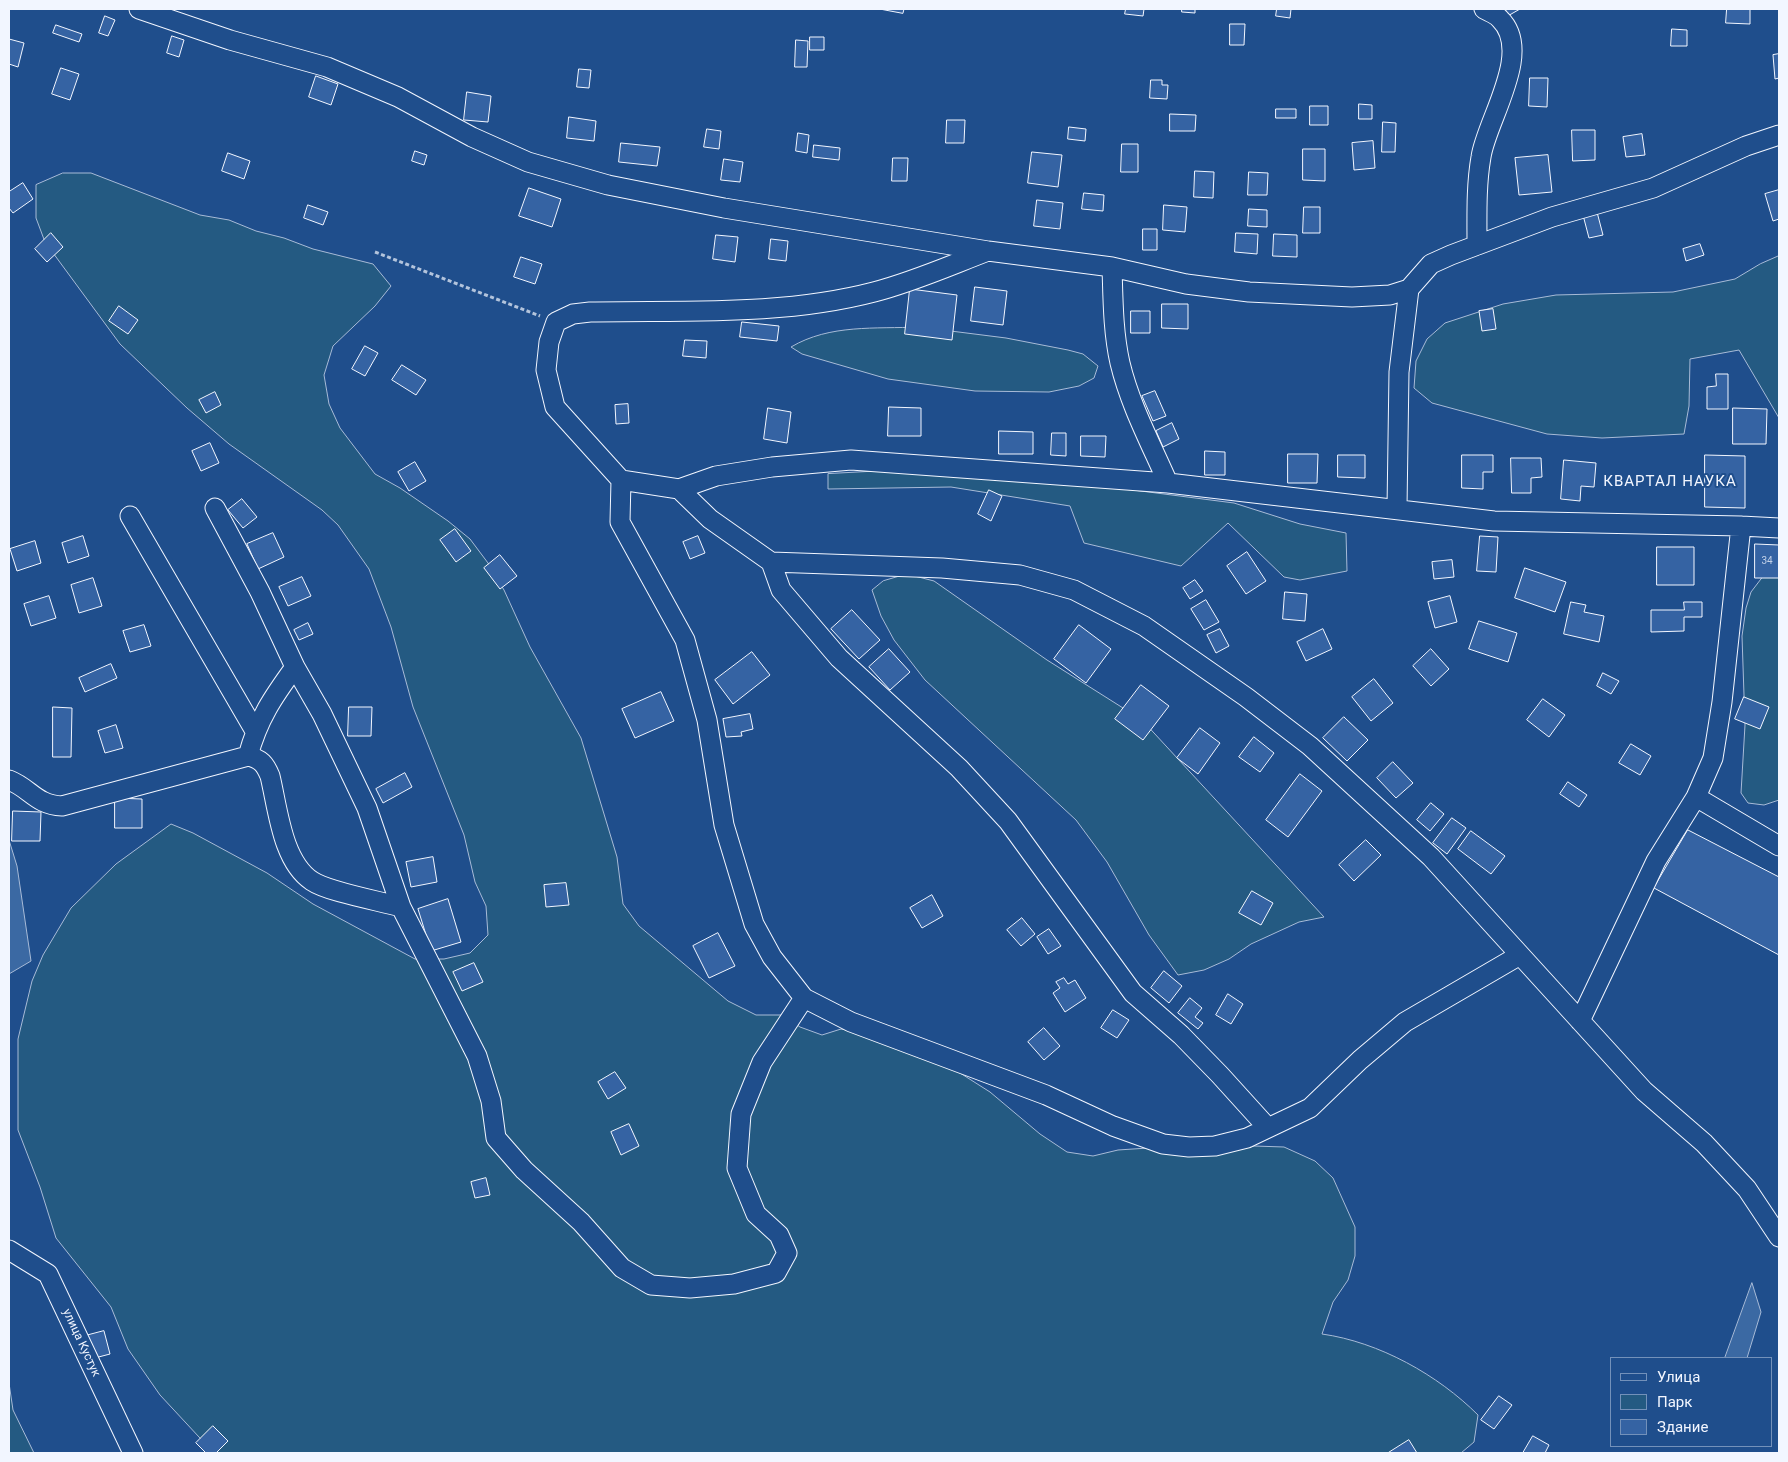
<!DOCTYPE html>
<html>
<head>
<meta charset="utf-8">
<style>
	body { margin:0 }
	#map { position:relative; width:1788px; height:1462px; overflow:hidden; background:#1f4e8c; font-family:Roboto,sans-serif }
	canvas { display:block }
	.frame { position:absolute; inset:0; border:10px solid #f2f6ff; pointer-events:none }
	.legend { position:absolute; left:1610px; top:1357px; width:162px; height:90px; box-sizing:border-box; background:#1f4e8c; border:1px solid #7391ba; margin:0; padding:6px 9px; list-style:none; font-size:15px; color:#f2f6ff }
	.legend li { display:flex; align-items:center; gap:10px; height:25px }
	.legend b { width:25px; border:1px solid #7391ba }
</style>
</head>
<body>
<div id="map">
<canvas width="1788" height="1462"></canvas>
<div class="frame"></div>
<ul class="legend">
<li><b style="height:6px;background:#1f4e8c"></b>Улица</li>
<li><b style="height:14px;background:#245a82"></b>Парк</li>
<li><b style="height:14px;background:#3563a3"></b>Здание</li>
</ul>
</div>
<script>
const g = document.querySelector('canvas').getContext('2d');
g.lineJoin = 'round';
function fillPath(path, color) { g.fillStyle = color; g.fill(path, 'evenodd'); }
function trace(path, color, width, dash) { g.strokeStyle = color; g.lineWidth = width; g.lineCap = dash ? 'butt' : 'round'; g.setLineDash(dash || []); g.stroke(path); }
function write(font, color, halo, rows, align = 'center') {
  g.font = font + ' Roboto,sans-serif'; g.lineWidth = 4; g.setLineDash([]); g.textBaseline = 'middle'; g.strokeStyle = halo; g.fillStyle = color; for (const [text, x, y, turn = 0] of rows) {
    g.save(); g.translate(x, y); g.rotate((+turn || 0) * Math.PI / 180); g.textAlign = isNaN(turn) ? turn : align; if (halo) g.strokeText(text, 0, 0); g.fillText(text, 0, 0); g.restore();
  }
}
const green = new Path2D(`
	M 63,173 L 91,173 L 200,215 L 229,220 L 256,231 L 284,238 L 313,249 L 373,264 L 391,286 L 375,306 L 333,346 L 324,375 L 329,404 L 340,428 L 375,474 L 400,488 L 448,521 L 470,539 L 488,563 L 504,590 L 530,647 L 581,738 L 617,857 L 623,904 L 639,926 L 728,1001 L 756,1015 L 783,1015 L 800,1027 L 822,1035 L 841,1029 L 866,1034 L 949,1066 L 990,1092 L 1040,1134 L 1067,1152 L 1093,1156 L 1118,1150 L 1148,1148 L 1177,1155 L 1221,1154 L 1254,1146 L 1284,1147 L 1315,1161 L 1333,1178 L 1355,1227 L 1355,1256 L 1348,1280 L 1333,1302 L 1322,1334 C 1379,1342 1438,1375 1478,1415 L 1474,1442 L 1461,1453 L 215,1453 L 212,1451 L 160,1395 L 128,1349 L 111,1307 L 56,1238 L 40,1187 L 18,1130 L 18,1039 L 32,981 L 43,955 L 71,908 L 116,864 L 171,824 L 193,833 L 267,873 L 313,904 L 415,959 L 444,959 L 470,953 L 488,935 L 486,906 L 475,882 L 464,835 L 413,707 L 391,627 L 369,569 L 338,525 L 322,510 L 229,444 L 187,408 L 120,344 L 45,242 L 36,218 L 36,185 Z
	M 1779,256 L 1779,418 L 1739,350 L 1690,359 L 1689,406 L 1684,434 L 1602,438 L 1547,434 L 1432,403 L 1414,388 L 1416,361 L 1427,339 L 1445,323 L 1503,304 L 1556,295 L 1673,292 L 1735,279 L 1760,264 Z
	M 919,327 L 1006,338 L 1068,350 L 1083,354 L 1098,366 L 1094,378 L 1079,386 L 1049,392 L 975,391 L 888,379 L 802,354 L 791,347 C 830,324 875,329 919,327 Z
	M 896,470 L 1133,490 L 1234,503 L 1300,524 L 1346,533 L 1347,571 L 1300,580 L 1284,577 L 1228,523 L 1181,566 L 1084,543 L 1070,506 L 951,487 L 828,489 L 828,474 Z
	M 1779,570 L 1779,800 L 1764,805 L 1748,803 L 1741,793 L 1745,725 L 1742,636 L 1746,608 L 1751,592 L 1764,575 Z
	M 907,574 L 934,581 L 1047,660 L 1142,720 L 1324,917 L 1299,922 L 1251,944 L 1229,959 L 1204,970 L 1178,975 L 1149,935 L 1107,862 L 1076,820 L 925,680 L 894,640 L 881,616 L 872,590 L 883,581 Z
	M 9,1383 L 13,1410 L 34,1453 L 9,1453 Z`);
fillPath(green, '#245a82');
trace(green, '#a8bbd7', 1);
const water = new Path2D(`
	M 9,840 L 17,866 L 31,961 L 9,974 Z
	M 1752,1283 L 1761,1312 L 1747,1358 L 1725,1358 Z`);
fillPath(water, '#3b69a3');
trace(water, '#a8bbd7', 1);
const building = new Path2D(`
	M 880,9 L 904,9 L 903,13 Z
	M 1126,9 L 1144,9 L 1143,16 L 1125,14 Z
	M 1182,9 L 1195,9 L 1195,13 L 1182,12 Z
	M 1277,9 L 1291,9 L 1290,18 L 1276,16 Z
	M 1501,9 L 1520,9 L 1506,17 Z
	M 1727,9 L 1750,9 L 1750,24 L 1726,23 Z
	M 105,16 L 115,20 L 108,36 L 99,33 Z
	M 1230,24 L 1245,24 L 1244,45 L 1230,45 Z
	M 56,25 L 82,34 L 79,42 L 53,33 Z
	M 1672,29 L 1687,30 L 1687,46 L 1671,46 Z
	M 172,36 L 184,40 L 179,57 L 167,53 Z
	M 810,37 L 824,37 L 824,50 L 810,50 Z
	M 9,39 L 24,43 L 18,67 L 9,64 Z
	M 796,40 L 808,41 L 807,67 L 795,67 Z
	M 1779,54 L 1779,78 L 1775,79 L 1773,55 Z
	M 61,68 L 79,74 L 70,100 L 52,94 Z
	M 579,69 L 591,70 L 589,88 L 577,87 Z
	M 316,76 L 338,84 L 331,105 L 309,97 Z
	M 1530,78 L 1548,78 L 1547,107 L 1529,106 Z
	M 1151,80 L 1162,80 L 1162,85 L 1168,85 L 1167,99 L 1150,98 Z
	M 467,92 L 491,96 L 488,122 L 464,120 Z
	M 1359,104 L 1372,105 L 1372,119 L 1359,119 Z
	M 1310,106 L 1328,106 L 1328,125 L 1310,125 Z
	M 1276,109 L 1296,109 L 1296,118 L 1276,118 Z
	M 1170,114 L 1196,115 L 1195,131 L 1170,131 Z
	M 569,117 L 596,121 L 594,141 L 567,138 Z
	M 947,120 L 965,120 L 964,143 L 946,143 Z
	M 1383,122 L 1396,123 L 1395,152 L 1382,152 Z
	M 1069,127 L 1086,129 L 1085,141 L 1068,139 Z
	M 707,129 L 721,131 L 719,149 L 704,147 Z
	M 1572,130 L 1595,130 L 1595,160 L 1573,161 Z
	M 798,133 L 809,135 L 807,153 L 796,151 Z
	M 1642,134 L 1645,155 L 1626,157 L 1623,137 Z
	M 1373,141 L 1375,168 L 1354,170 L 1352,143 Z
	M 621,143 L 660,147 L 657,166 L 619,162 Z
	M 1122,144 L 1138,144 L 1138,172 L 1121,172 Z
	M 814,145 L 840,148 L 839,160 L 813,157 Z
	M 1303,149 L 1325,149 L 1325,181 L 1303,180 Z
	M 415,151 L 427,155 L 424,165 L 412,161 Z
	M 1032,152 L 1062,155 L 1058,187 L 1028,183 Z
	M 228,153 L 250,161 L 244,179 L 222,171 Z
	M 1548,155 L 1552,192 L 1519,195 L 1515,158 Z
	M 893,158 L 908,158 L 907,181 L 892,181 Z
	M 724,159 L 743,162 L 740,182 L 721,180 Z
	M 1195,171 L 1214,172 L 1213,198 L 1194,197 Z
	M 1249,172 L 1268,173 L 1267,195 L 1248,195 Z
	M 23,183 L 33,199 L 13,213 L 9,208 L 9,192 Z
	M 529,188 L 561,199 L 552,227 L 519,216 Z
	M 1779,190 L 1779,219 L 1773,221 L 1765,194 Z
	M 1084,193 L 1104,195 L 1103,211 L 1082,209 Z
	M 1037,200 L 1063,203 L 1060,229 L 1034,226 Z
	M 308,205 L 328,212 L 323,225 L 304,218 Z
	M 1164,205 L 1187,207 L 1185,232 L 1163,230 Z
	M 1304,207 L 1320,207 L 1320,233 L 1303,233 Z
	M 1249,209 L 1267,210 L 1267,227 L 1248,226 Z
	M 1597,212 L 1603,235 L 1589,238 L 1583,215 Z
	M 1143,229 L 1157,229 L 1157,250 L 1143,250 Z
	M 51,233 L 63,247 L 47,262 L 35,249 Z
	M 1236,233 L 1258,234 L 1257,254 L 1235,252 Z
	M 1274,234 L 1297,235 L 1297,257 L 1273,256 Z
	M 716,235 L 738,237 L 735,262 L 713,259 Z
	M 771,239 L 788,241 L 786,261 L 769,259 Z
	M 1700,244 L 1704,255 L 1686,261 L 1683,249 Z
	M 521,257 L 542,264 L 535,284 L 514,277 Z
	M 975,287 L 1007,291 L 1003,325 L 971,321 Z
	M 910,289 L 957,295 L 952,340 L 905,334 Z
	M 1162,304 L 1188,304 L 1188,329 L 1162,328 Z
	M 119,306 L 138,320 L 128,334 L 109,321 Z
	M 1493,309 L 1496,329 L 1482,331 L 1479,311 Z
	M 1131,311 L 1150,311 L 1150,333 L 1131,333 Z
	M 742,322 L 779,326 L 777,341 L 740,337 Z
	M 685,340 L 707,341 L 706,358 L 683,356 Z
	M 365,346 L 378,353 L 365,376 L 352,369 Z
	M 402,365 L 426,380 L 416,395 L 392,380 Z
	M 1716,374 L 1728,374 L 1728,409 L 1707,409 L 1707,387 L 1716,386 Z
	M 1155,391 L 1166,416 L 1153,421 L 1142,396 Z
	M 215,392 L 221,405 L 206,413 L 199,400 Z
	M 628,404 L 629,423 L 616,424 L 615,405 Z
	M 889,407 L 921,408 L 921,436 L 888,436 Z
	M 768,408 L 791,412 L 787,443 L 764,439 Z
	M 1733,408 L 1767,409 L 1766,444 L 1733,444 Z
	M 1172,423 L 1179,439 L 1163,447 L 1156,431 Z
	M 999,431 L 1033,432 L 1033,454 L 999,454 Z
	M 1052,433 L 1066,433 L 1066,456 L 1051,455 Z
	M 1081,436 L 1106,436 L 1105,457 L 1081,456 Z
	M 210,443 L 219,463 L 201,471 L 192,451 Z
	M 1205,451 L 1225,452 L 1225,475 L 1205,475 Z
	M 1288,454 L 1318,454 L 1317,483 L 1288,483 Z
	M 1338,455 L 1365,455 L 1365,478 L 1338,477 Z
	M 1462,455 L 1493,455 L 1493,472 L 1483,472 L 1483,489 L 1462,488 Z
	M 1705,455 L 1745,456 L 1745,508 L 1705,507 Z
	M 1511,458 L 1541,458 L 1542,477 L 1531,478 L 1531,493 L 1512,493 Z
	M 1564,460 L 1596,463 L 1594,487 L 1581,486 L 1580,501 L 1561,499 Z
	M 415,462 L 426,481 L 409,491 L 398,472 Z
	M 989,490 L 1002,496 L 991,521 L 978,514 Z
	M 242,499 L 257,517 L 243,528 L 228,510 Z
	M 455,529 L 471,551 L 456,562 L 440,540 Z
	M 273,533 L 284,557 L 258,569 L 247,544 Z
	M 83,536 L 89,556 L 68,563 L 62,543 Z
	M 698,536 L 705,553 L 690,559 L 683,542 Z
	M 1480,536 L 1498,537 L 1496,572 L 1477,571 Z
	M 35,541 L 41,563 L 17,571 L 10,549 Z
	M 1755,544 L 1779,545 L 1779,578 L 1755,578 Z
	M 1657,547 L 1694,547 L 1694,585 L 1657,585 Z
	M 1247,552 L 1266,581 L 1246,594 L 1227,566 Z
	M 500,555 L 517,576 L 500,589 L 484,568 Z
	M 1452,560 L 1454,577 L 1434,579 L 1432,562 Z
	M 1525,568 L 1566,582 L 1555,612 L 1515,598 Z
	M 302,577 L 311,596 L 288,606 L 279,587 Z
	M 93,578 L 102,606 L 79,613 L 71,585 Z
	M 1195,580 L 1203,591 L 1190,599 L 1183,588 Z
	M 1285,592 L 1307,594 L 1305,621 L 1283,619 Z
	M 49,596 L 56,618 L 31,626 L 24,604 Z
	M 1450,596 L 1457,622 L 1435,628 L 1428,602 Z
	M 1206,600 L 1219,622 L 1204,630 L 1191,609 Z
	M 1571,602 L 1586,605 L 1584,612 L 1604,616 L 1599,642 L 1564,634 Z
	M 1684,602 L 1702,602 L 1702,617 L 1684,617 L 1684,631 L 1651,632 L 1651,610 L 1684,610 Z
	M 852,610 L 880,640 L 859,659 L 831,629 Z
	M 1479,621 L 1517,633 L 1508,662 L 1469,649 Z
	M 308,623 L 313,634 L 299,640 L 294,630 Z
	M 144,625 L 151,646 L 130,652 L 123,631 Z
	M 1079,625 L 1111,649 L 1086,683 L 1054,659 Z
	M 1220,629 L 1229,646 L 1216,653 L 1207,635 Z
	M 1323,629 L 1332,649 L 1306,661 L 1297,642 Z
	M 889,649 L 910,672 L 890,690 L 869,667 Z
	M 1431,649 L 1449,669 L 1431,686 L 1413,666 Z
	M 752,652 L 770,675 L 733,704 L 715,680 Z
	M 111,664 L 117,678 L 85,692 L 79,678 Z
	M 1603,673 L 1619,681 L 1611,694 L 1597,686 Z
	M 1374,679 L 1393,703 L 1371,721 L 1352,697 Z
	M 1141,685 L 1169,706 L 1143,740 L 1115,719 Z
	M 661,692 L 674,721 L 635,738 L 622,709 Z
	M 1744,697 L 1769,707 L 1760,729 L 1735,719 Z
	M 1543,699 L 1565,715 L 1549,737 L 1527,720 Z
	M 53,707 L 72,708 L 71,757 L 53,757 Z
	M 349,707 L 372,707 L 371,736 L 348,736 Z
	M 750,714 L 753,729 L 741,732 L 742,736 L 726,737 L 723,719 Z
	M 1344,717 L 1368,740 L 1347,761 L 1323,738 Z
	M 116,725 L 123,748 L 105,753 L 98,731 Z
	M 1200,728 L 1220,743 L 1198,774 L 1177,758 Z
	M 1254,737 L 1274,753 L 1260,772 L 1239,757 Z
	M 1631,744 L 1651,756 L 1640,775 L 1619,763 Z
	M 1393,762 L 1413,783 L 1396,798 L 1377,778 Z
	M 405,773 L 412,787 L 383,803 L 376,789 Z
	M 1300,774 L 1322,791 L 1288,837 L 1266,820 Z
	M 1568,782 L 1587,795 L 1579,807 L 1560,794 Z
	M 115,798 L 142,799 L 142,828 L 115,828 Z
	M 1431,803 L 1444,814 L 1430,831 L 1417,820 Z
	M 13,811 L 41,812 L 40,841 L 12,841 Z
	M 1452,818 L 1466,828 L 1447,854 L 1433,843 Z
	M 1688,830 L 1779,877 L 1779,955 L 1654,888 Z
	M 1471,831 L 1505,856 L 1491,874 L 1458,849 Z
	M 1366,840 L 1381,855 L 1354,881 L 1339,865 Z
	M 433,857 L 437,882 L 411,887 L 406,862 Z
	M 566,883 L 569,905 L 546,907 L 544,885 Z
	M 1252,891 L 1273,903 L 1261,925 L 1239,913 Z
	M 932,895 L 943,916 L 922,928 L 910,908 Z
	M 448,899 L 461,942 L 431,951 L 418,909 Z
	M 1022,918 L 1035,934 L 1021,946 L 1007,930 Z
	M 1049,929 L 1061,946 L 1048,954 L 1037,937 Z
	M 718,933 L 735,966 L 709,978 L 693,946 Z
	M 474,963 L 483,982 L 462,991 L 453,972 Z
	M 1164,971 L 1182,986 L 1169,1003 L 1151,988 Z
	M 1064,978 L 1068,984 L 1075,980 L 1086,998 L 1065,1012 L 1053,993 L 1060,988 L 1056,982 Z
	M 1228,994 L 1243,1004 L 1231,1024 L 1216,1015 Z
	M 1190,998 L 1202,1008 L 1195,1017 L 1203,1023 L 1198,1029 L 1178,1013 Z
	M 1113,1010 L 1129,1020 L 1117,1038 L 1101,1028 Z
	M 1044,1028 L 1060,1046 L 1044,1060 L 1028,1042 Z
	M 615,1072 L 626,1088 L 608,1099 L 598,1082 Z
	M 629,1124 L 639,1146 L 621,1155 L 611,1132 Z
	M 486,1178 L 490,1195 L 475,1198 L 471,1182 Z
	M 104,1331 L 110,1354 L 91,1359 L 85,1336 Z
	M 1499,1396 L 1512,1405 L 1494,1429 L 1481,1420 Z
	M 213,1426 L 228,1441 L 216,1453 L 206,1453 L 196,1443 Z
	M 1533,1436 L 1549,1445 L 1545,1453 L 1523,1453 Z
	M 1409,1440 L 1417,1453 L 1388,1453 Z`);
fillPath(building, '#3563a3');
trace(building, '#f2f6ff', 1);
const minor = new Path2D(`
	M 139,9 L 230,40 L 327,67 L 398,97 L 472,137 L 528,162 L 608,185 L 724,208 L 988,251 L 1112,267 L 1186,284 L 1249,292 L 1352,297 L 1390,295 L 1409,289 L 1431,264 L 1451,255 L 1552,217 L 1653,188 L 1746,146 L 1779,135
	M 1477,245 C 1477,216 1476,186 1481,157 C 1486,121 1534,52 1500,19 C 1496,14 1489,12 1484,9
	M 988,251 C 951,265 913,282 874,292 C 782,316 684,310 590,312 L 573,314 L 556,322 L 549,342 L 546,370 L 555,407 L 621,480 L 620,522 L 685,640 L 707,720 L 724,825 L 754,924 L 772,957 L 804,998 L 851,1022 L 1046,1095 L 1113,1126 L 1163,1144 L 1189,1147 L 1215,1146 L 1247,1138 L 1310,1108 L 1360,1060 L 1405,1022 L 1520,955
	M 1112,267 C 1113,299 1113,332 1120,363 C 1130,405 1151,444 1168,483
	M 621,480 L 679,489 L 716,476 L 772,467 L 851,460 L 1168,483 L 1494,521 L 1741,526 L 1779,528
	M 679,489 L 710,519 L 771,562 L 781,590 L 839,658 L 959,768 L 1008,821 L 1133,993 L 1181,1035 L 1220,1075 L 1268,1128
	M 215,508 L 260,592 L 295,667 C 273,697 258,719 248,756
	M 1397,508 L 1399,372 L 1409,289
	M 130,516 L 255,731
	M 1741,526 L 1722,702 L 1713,758 L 1696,797 L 1779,846
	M 771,562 L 942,568 L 1020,575 L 1074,590 L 1144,626 L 1246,697 L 1310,746 L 1431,857 L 1644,1091 L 1704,1143 L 1747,1189 L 1779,1237
	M 295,667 L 322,714 L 367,808 L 401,907
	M 9,780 C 30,788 36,805 62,806 L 248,756 C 261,759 265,764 270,776 C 278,809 282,861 312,881 C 328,892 380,901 401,907 L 477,1056 L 491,1101 L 496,1138 L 524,1170 L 581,1222 L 622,1268 L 651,1285 L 690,1288 L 734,1284 L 776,1273 L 787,1253 L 779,1235 L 756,1214 L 737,1168 L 741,1114 L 762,1062 L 804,998
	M 1580,1021 L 1656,861 L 1696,797
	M 9,1250 L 48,1274 L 133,1453`);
trace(minor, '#f2f6ff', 21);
trace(new Path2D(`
	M 375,252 L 540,316`), '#b3c4dc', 3, [4, 2.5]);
trace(minor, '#1f4e8c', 19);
write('10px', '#c3d1e8', null, [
	["34",1767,561]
]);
write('12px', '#f2f6ff', '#1f4e8c', [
	["улица Кустук",81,1343,65]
]);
g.letterSpacing = '1px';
write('15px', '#f2f6ff', '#1f4e8c', [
	["КВАРТАЛ НАУКА",1670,482]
]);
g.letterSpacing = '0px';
</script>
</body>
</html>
